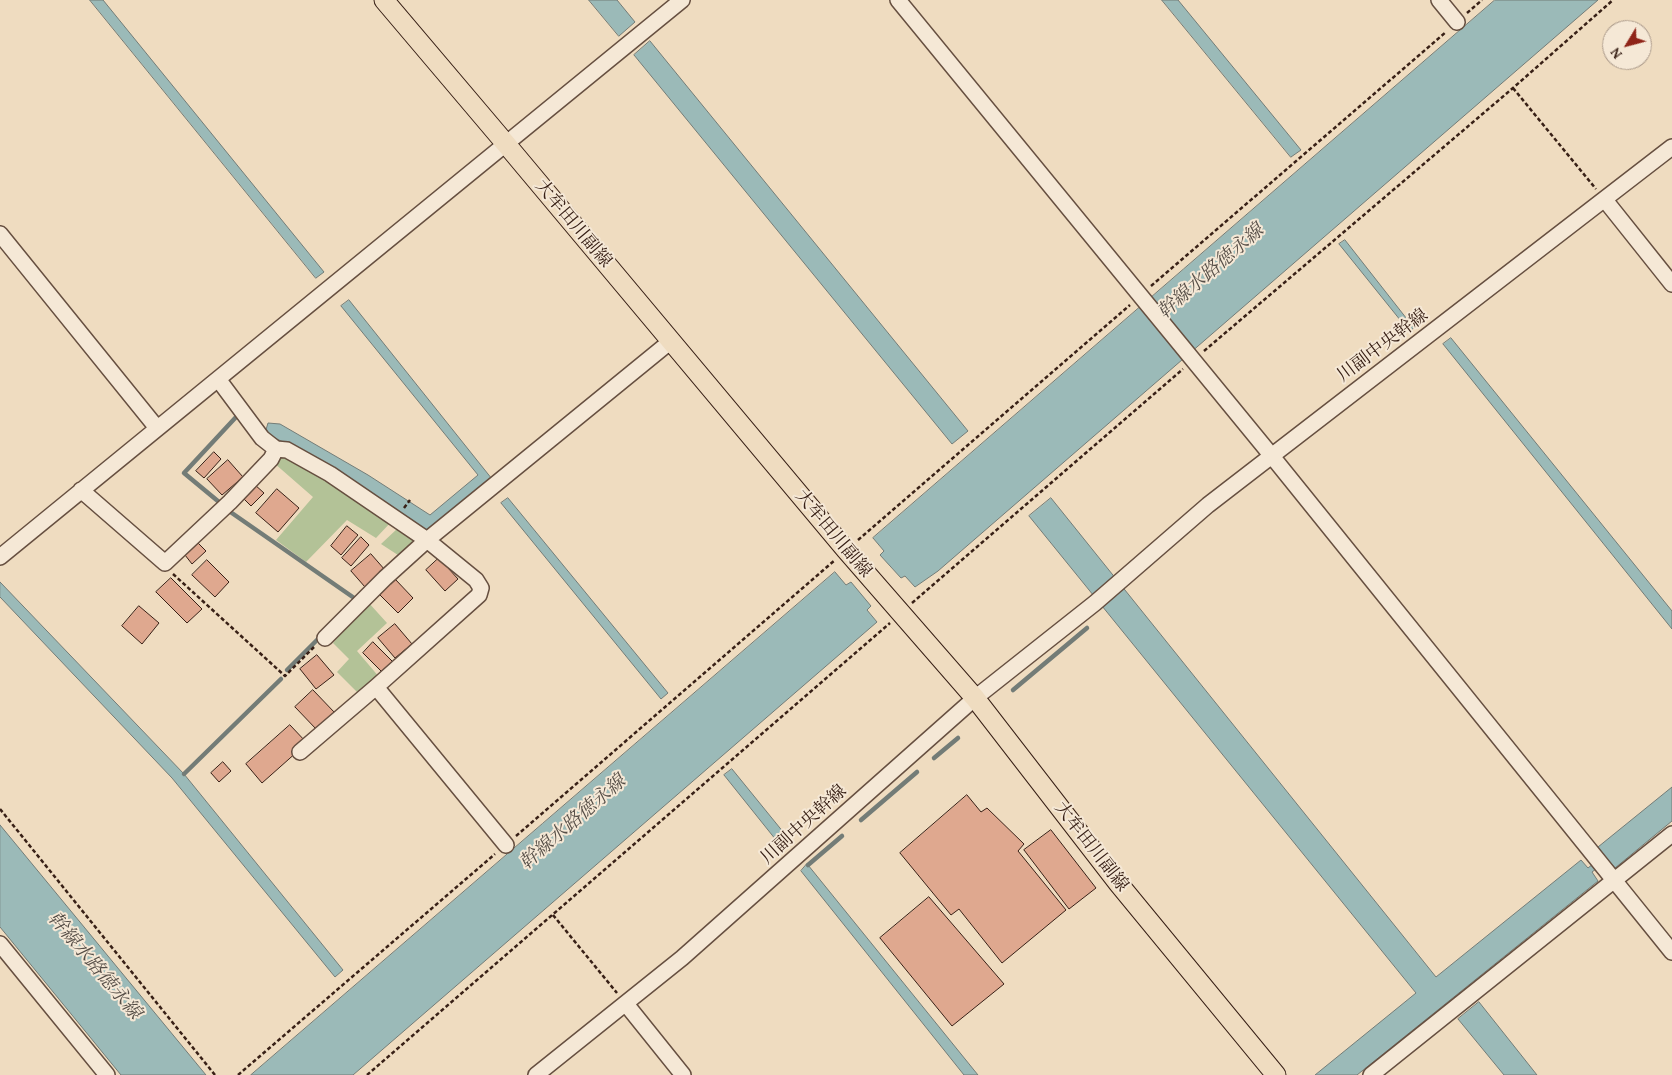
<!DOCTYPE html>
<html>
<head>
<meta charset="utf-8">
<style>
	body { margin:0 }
	#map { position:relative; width:1672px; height:1075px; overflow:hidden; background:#efdcc0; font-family:"Gentium Book Plus",serif }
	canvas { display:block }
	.north { position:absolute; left:1602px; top:20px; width:50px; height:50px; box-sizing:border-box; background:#f5e8d6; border:1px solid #a99889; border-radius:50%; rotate:233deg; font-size:14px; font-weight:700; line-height:20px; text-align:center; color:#382016 }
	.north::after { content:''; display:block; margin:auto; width:18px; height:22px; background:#8f2418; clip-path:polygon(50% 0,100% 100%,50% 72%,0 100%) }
</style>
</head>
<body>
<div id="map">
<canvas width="1672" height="1075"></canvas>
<div class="north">N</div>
</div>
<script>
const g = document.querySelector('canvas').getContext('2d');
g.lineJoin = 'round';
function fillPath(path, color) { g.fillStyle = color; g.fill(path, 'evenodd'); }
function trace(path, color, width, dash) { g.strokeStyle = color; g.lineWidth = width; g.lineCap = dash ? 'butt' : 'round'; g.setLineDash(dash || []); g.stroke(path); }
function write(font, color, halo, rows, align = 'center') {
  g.font = font + ' "Gentium Book Plus","Noto Serif JP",serif'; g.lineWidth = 4; g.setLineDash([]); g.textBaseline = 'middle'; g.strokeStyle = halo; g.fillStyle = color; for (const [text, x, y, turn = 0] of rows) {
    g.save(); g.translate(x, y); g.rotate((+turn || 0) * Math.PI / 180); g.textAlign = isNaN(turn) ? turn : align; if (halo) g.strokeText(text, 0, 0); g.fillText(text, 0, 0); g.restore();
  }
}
fillPath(new Path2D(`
	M 283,454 L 392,521 L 376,538 L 347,520 L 306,562 L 276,540 L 313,497 L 274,463 Z
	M 398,528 L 418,541 L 401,557 L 381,544 Z
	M 368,602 L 387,623 L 357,651 L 380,678 L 358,693 L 337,672 L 349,659 L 333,643 Z`), '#b3c297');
const water = new Path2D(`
	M 90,0 L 103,0 L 324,272 L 316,278 Z
	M 589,0 L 617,0 L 635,22 L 619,36 Z
	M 1162,0 L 1178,0 L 1301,150 L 1291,157 Z
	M 1495,0 L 1598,0 L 938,571 L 915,587 L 905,576 L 901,578 L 880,555 L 884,551 L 873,538 Z
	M 650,41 L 968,431 L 952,444 L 634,55 Z
	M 1345,240 L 1414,328 L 1409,331 L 1339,244 Z
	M 349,300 L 492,479 L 427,531 L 331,466 L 265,433 L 268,423 L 280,424 L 368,475 L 430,515 L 478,475 L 341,306 Z
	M 1451,338 L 1672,611 L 1672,629 L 1443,344 Z
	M 508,498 L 668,693 L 661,699 L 501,503 Z
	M 1051,498 L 1436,977 L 1581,860 L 1588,868 L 1604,855 L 1598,847 L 1672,787 L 1672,821 L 1615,868 L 1608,860 L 1592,872 L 1598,881 L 1357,1075 L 1315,1075 L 1416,993 L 1029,516 Z
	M 835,572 L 846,585 L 851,582 L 871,606 L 867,610 L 877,622 L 353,1075 L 251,1075 Z
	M 0,582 L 184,774 L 343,970 L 335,977 L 172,778 L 0,597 Z
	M 732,769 L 784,833 L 776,840 L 724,775 Z
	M 0,825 L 206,1075 L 121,1075 L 0,927 Z
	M 807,864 L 808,865 L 978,1075 L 964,1075 L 801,871 Z
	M 1479,1002 L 1537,1075 L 1504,1075 L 1458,1019 Z`);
fillPath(water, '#9bbab8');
trace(water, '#737c77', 1);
trace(new Path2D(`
	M 219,502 L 184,473 L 237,416
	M 229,511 L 357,600
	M 287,670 L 321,636
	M 1013,690 L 1087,628
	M 934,758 L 958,738
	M 184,774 L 281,679
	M 861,820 L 917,772
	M 808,865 L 842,836`), '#737c77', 4.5);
const building = new Path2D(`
	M 214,452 L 221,459 L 204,478 L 196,471 Z
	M 228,460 L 243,477 L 222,495 L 207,479 Z
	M 254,484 L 264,493 L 251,506 L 242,497 Z
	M 277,489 L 299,508 L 278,532 L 256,513 Z
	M 347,526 L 358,535 L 341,555 L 331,546 Z
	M 361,537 L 369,545 L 351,566 L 342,558 Z
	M 198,543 L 206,551 L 192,564 L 185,555 Z
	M 371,554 L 385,570 L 365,587 L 351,571 Z
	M 439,558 L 458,579 L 445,591 L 426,570 Z
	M 207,560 L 229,582 L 215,597 L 192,575 Z
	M 171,578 L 202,609 L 187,623 L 156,592 Z
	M 395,579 L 413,598 L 398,613 L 379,594 Z
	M 139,606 L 159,623 L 142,644 L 122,626 Z
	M 395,624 L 412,644 L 395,658 L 378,638 Z
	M 373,642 L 393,662 L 383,673 L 363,653 Z
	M 317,655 L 334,675 L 316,689 L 300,669 Z
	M 313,690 L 335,713 L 317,730 L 295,707 Z
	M 290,725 L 307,743 L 262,783 L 246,764 Z
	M 223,762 L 231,771 L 219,782 L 211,773 Z
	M 967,795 L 981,812 L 987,808 L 1024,844 L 1018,851 L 1066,910 L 1002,963 L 959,909 L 951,915 L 900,853 Z
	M 1051,830 L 1096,888 L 1069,909 L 1024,850 Z
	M 929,897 L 1004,984 L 952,1026 L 880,938 Z`);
fillPath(building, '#dfa88f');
trace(building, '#382016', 1);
const minor = new Path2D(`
	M 898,0 L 1271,455 L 1672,952
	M 1439,0 L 1457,22
	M 1605,200 L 1672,284
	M 0,234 L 157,428
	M 218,379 L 262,438 L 276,449 L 287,450 L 330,474 L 427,540 L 671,341
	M 81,490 L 165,563 L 230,502 L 271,459 L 276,449
	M 0,557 L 682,0
	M 376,687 L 506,845
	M 300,752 L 376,687 L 479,595 L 481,588 L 476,580 L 427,540 L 385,578 L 325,638
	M 0,944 L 107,1075
	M 626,1004 L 683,1075
	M 536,1075 L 682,958 L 975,698 L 1095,603 L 1208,505 L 1672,147
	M 1371,1075 L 1672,834`);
const major = new Path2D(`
	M 384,0 L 506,144 L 846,550 L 975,698 L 1118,883 L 1276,1075`);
trace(minor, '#664f40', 18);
trace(major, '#382016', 21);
trace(new Path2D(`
	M 1467,13 L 1482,0
	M 1513,88 L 1596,189
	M 1151,286 L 1446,32
	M 1204,351 L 1513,88 L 1613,0
	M 404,508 L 410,500
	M 858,540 L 1130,305
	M 173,574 L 285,676 L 314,647
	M 912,603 L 1183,369
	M 0,809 L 215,1075
	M 516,836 L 835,560
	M 553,915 L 617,993
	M 238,1075 L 495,854
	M 367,1075 L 890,623`), '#382016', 2.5, [4, 2.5]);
trace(minor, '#f5e8d6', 15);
trace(major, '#efdcc0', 19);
write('18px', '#382016', '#f5e8d6', [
	["大牟田川副線",573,224,50],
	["川副中央幹線",1383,346,-37],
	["大牟田川副線",833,534,50],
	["川副中央幹線",804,825,-42],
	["大牟田川副線",1091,847,52]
]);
write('italic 19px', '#564e47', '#f5e8d6', [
	["幹線水路徳永線",1211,272,-41],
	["幹線水路徳永線",573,823,-41],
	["幹線水路徳永線",94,966,50]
]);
</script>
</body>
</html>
